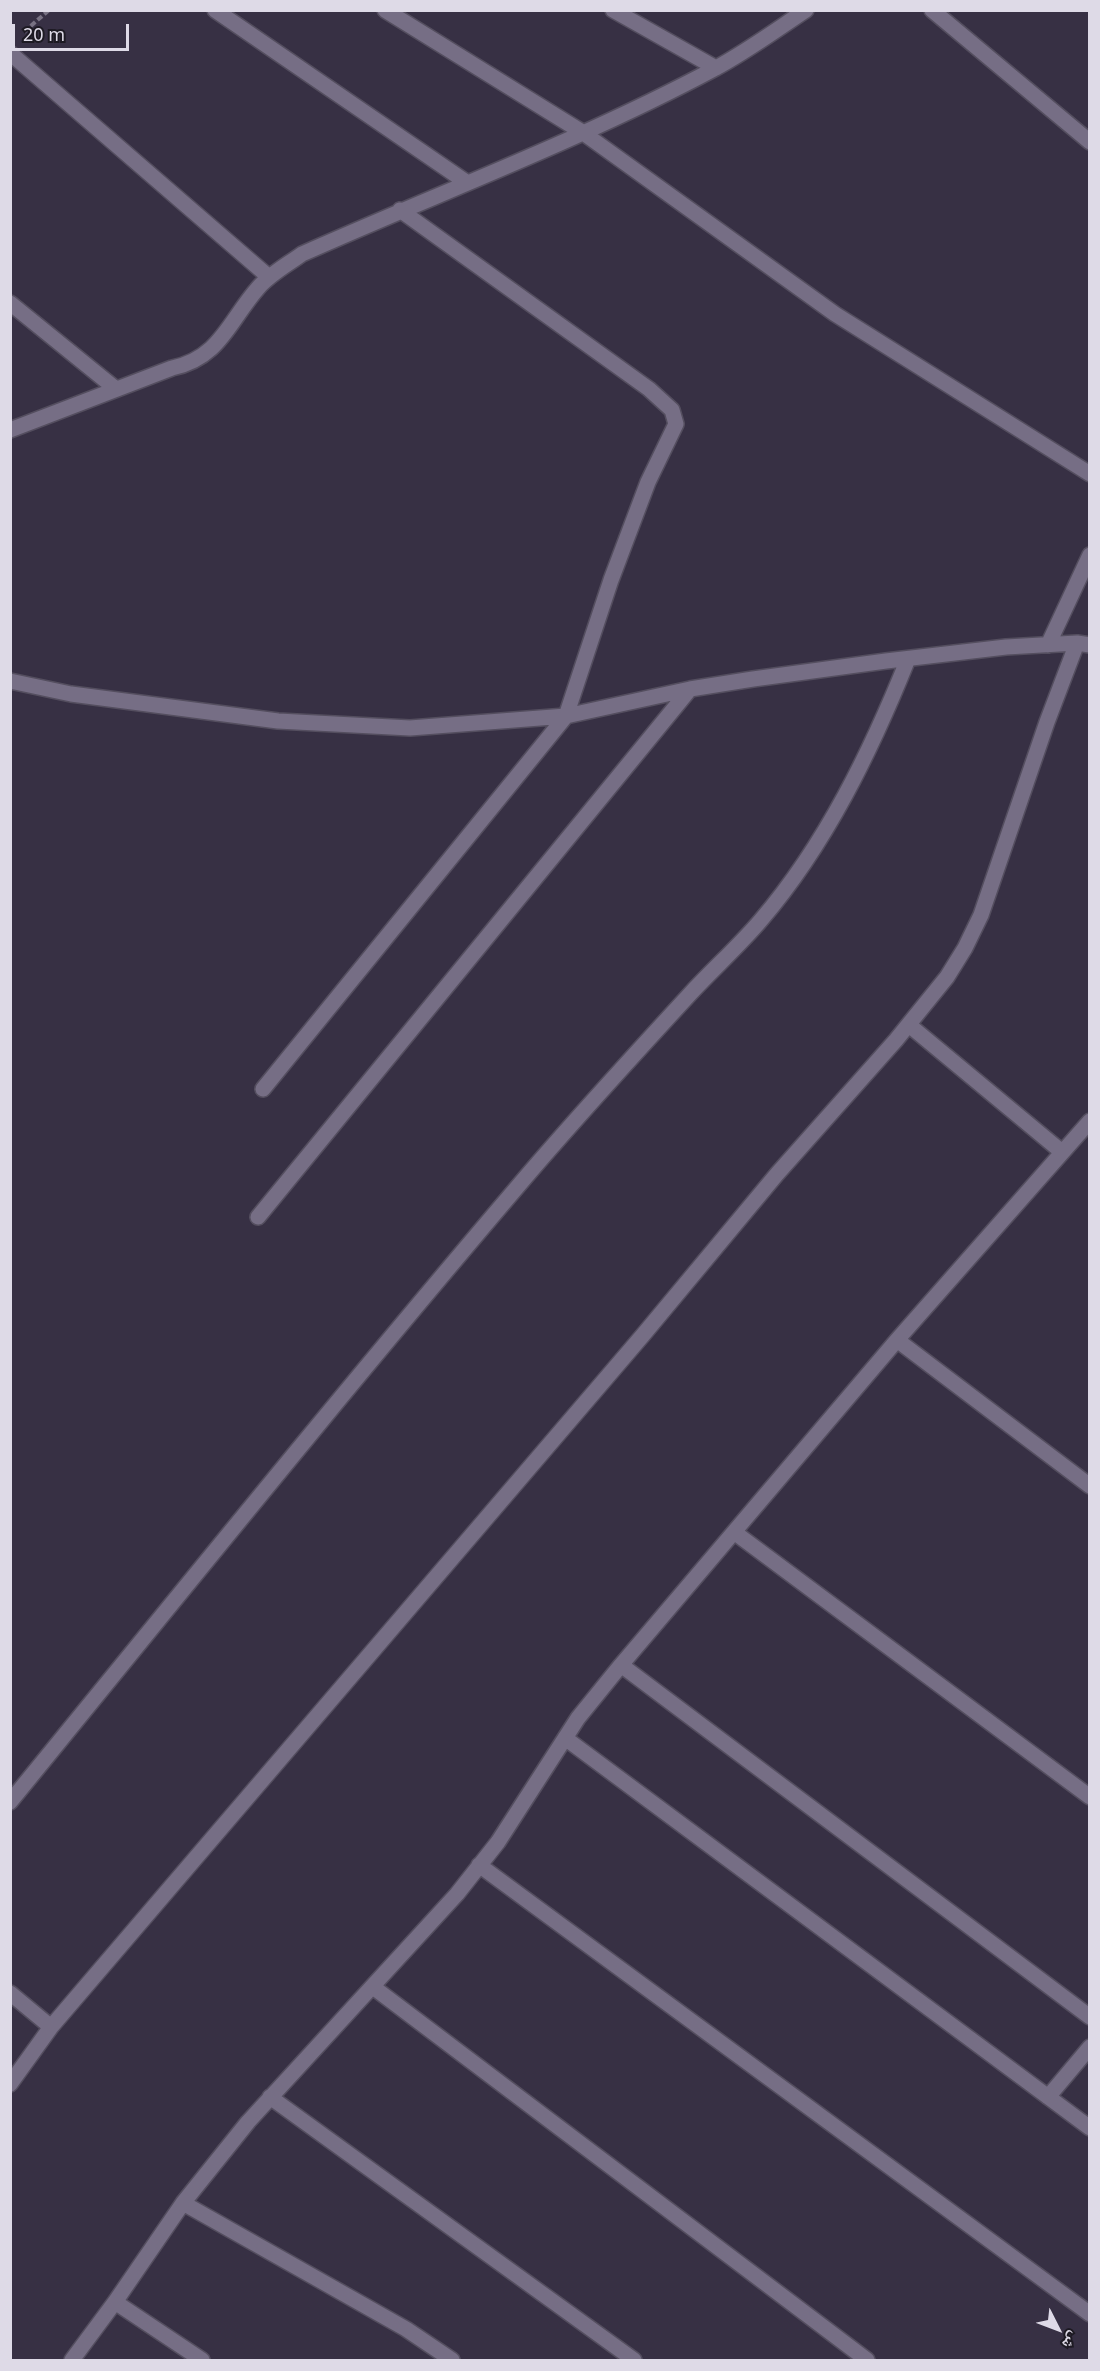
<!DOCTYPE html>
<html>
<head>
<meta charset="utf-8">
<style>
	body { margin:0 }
	#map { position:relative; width:1100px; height:2371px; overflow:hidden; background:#373044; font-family:"Noto Sans","Noto Naskh Arabic",sans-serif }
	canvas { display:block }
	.frame { position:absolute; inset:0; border:12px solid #dedae7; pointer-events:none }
	.north { position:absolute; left:1028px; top:2299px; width:60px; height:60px; -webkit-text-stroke:4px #1d1a23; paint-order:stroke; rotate:132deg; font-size:16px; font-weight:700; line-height:24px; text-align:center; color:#dedae7 }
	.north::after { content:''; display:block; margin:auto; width:21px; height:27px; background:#dedae7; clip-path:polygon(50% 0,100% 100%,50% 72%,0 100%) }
	.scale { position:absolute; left:12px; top:24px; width:117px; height:27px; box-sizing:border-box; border:3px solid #dedae7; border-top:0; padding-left:8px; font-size:18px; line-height:21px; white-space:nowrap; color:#dedae7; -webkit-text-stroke:4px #1d1a23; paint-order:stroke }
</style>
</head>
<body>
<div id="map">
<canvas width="1100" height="2371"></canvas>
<div class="frame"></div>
<div class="north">ش</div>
<div class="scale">20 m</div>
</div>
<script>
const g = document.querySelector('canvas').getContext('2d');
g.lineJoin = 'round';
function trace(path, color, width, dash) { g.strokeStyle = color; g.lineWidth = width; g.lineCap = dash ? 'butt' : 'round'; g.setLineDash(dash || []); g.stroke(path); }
const street = new Path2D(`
	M 215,10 L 466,182
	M 385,10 L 582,132 L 835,314 L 1090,474
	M 613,10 L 716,68
	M 932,10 L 1090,142
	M 10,53 L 269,277
	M 10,303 L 116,389
	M 10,430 L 172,368 C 220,358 229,321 258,288 C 270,274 287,265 302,254 C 439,193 581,140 714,69 C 746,52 776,30 806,10
	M 1048,645 L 1090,555
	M 10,681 L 71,694 L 278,721 L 410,728 L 566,716 L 690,689 L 753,679 L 886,661 L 1006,647 L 1077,643 L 1090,645
	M 909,1025 L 1062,1152
	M 263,1089 L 566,716 L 611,580 L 648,482 L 676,424 L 672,410 L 649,389 L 400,210
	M 258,1217 L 690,689
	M 897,1340 L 1090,1486
	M 734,1532 L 1090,1797
	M 621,1665 L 1090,2017
	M 565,1738 L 1090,2128
	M 10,1802 C 179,1595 346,1388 519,1185 C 574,1120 632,1057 690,994 C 713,969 739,946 761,920 C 826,844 871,751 908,659
	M 479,1865 L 1090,2314
	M 373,1987 L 867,2360
	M 10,1993 L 51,2027
	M 10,2084 L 51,2027 L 643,1335 L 777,1174 L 896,1040 L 947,977 L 965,948 L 981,915 L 1047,722 L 1077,643
	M 270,2097 L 634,2360
	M 1048,2097 L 1090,2047
	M 183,2203 L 406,2329 L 452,2360
	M 115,2302 L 202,2360
	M 72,2360 L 115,2302 L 183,2203 L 248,2122 L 457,1894 L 498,1842 L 578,1718 L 621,1665 L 897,1340 L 1090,1121`);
trace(street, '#544e5f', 18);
trace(new Path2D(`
	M 24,32 L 49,10`), '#787283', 4, [6, 3]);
trace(street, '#766e85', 15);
</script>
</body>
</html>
